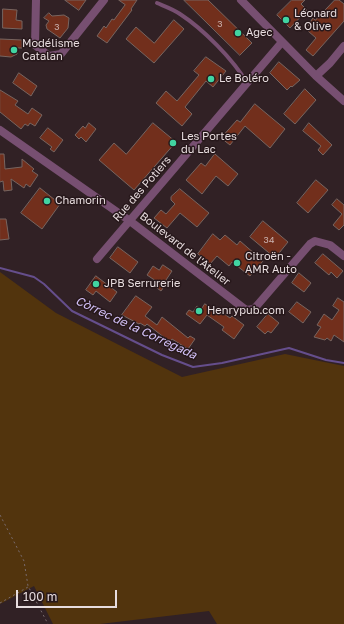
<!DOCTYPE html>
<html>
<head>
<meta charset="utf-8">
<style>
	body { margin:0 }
	#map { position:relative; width:344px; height:624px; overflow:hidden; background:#312125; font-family:"Golos Text",sans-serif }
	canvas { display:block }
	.scale { position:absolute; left:16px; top:590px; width:101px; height:18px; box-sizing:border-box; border:2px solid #e7dcde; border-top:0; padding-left:5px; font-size:12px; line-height:14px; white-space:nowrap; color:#e7dcde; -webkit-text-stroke:3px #27181b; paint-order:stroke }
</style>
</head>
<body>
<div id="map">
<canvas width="344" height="624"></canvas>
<div class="scale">100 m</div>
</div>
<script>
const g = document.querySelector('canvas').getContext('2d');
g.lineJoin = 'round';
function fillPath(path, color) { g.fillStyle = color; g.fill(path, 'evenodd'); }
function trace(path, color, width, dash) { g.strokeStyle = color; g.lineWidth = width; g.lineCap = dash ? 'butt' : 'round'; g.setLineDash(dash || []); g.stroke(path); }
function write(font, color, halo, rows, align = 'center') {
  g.font = font + ' "Golos Text",sans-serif'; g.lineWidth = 3; g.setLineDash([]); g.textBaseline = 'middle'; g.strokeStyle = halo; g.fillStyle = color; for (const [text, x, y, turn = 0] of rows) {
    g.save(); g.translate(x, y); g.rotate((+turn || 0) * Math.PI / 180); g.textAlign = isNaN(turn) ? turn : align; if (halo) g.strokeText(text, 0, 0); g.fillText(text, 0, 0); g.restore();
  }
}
fillPath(new Path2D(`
	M 0,272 L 56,313 L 182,377 L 285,354 L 344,366 L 344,624 L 217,624 L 209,611 L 100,624 L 53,624 L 34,586 L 0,604 Z`), '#52340d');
trace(new Path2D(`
	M 0,268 L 34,277 L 44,284 L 72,311 L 162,355 L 193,367 L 222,363 L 289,348 L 326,360 L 344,363`), '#654e8c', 2);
const building = new Path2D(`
	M 65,0 L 86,0 L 79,10 Z
	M 119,0 L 137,0 L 131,9 L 132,10 L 107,43 L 97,36 L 104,26 L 106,28 L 112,19 L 114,20 L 125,5 Z
	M 184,0 L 208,0 L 252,43 L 240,55 Z
	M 292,0 L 305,0 L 301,4 L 307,10 L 290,28 L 277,15 Z
	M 335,0 L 339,0 L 344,4 L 344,21 L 313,56 L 306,50 L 316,38 L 308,31 L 311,28 L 308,25 L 313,18 L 315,20 Z
	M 3,9 L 17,10 L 16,20 L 22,21 L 22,29 L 3,28 Z
	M 49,13 L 52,16 L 64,15 L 69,18 L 68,28 L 60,38 L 47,29 L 46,25 L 49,21 L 44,18 Z
	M 174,20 L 184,29 L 154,63 L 126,39 L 136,27 L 154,43 Z
	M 0,39 L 22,40 L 22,48 L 17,48 L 17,54 L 11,57 L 0,56 Z
	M 206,57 L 226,71 L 213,87 L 206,81 L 185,107 L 192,114 L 182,126 L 156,103 L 166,91 L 177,101 L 199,75 L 194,71 Z
	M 279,62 L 300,80 L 292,87 L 291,86 L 287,90 L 270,73 Z
	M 19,73 L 37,86 L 31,96 L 13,83 Z
	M 305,89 L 316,100 L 295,124 L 284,114 Z
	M 0,90 L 18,101 L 15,105 L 28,114 L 32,108 L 42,115 L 35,126 L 30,123 L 28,126 L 25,124 L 21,129 L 0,112 Z
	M 255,104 L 285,129 L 270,148 L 245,126 L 230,145 L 221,138 L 237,120 L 240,122 Z
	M 89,123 L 96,129 L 86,142 L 81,137 L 79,139 L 75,135 L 83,126 L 85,128 Z
	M 153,123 L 176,142 L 134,190 L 99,160 L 114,143 L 126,154 Z
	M 309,123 L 332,145 L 323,155 L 318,150 L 321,146 L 303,131 Z
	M 48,128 L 63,140 L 54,152 L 50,149 L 52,147 L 40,138 Z
	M 0,154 L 4,154 L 5,169 L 22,167 L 22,159 L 34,169 L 32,171 L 38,175 L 30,187 L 26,184 L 24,188 L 11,179 L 12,190 L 4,191 L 3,181 L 0,182 Z
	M 215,154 L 238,174 L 228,186 L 216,176 L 202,194 L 186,180 L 201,163 L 205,166 Z
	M 316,180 L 328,190 L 308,213 L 297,203 Z
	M 40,188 L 60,204 L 42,229 L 21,213 Z
	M 180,189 L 209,213 L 197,227 L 180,213 L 167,228 L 154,218 L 161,210 L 166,214 L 175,204 L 171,200 L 171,197 Z
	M 337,199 L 344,205 L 344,225 L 339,230 L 333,225 L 342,214 L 332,205 Z
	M 0,219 L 6,219 L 9,239 L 0,240 Z
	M 263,221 L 288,242 L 275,258 L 250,237 Z
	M 213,234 L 220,240 L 225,235 L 237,245 L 240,241 L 263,261 L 250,276 L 232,262 L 229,266 L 217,256 L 210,264 L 198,254 Z
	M 118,247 L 138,262 L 130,273 L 110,258 Z
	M 323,254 L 343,271 L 337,278 L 331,272 L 329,275 L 315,263 Z
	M 163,265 L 172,271 L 166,280 L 168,281 L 161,291 L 153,285 L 156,281 L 147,275 L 153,266 L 159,270 Z
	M 299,273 L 311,283 L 304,292 L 292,283 Z
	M 96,276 L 117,292 L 110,302 L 96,291 L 93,295 L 86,290 Z
	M 136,296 L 152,307 L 145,316 L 157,325 L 162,317 L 188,338 L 190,336 L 195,339 L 188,349 L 172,339 L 170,342 L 147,324 L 145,326 L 140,323 L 139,324 L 122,315 Z
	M 338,298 L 344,302 L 344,342 L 334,335 L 331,341 L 327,338 L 325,340 L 314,337 L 321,327 L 317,325 L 324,314 L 332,320 L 339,310 L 333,306 Z
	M 297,302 L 311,312 L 303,323 L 289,312 Z
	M 205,304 L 218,313 L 220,311 L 230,318 L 232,316 L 244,325 L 234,339 L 222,330 L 224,327 L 207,315 L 200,324 L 186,314 L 189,310 L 193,312 L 197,306 L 201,309 Z
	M 268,314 L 279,323 L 271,333 L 268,331 L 265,334 L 257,327 Z`);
fillPath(building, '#722f1c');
trace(building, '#776560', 1);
trace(new Path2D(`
	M 0,515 L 24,561 L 28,586 L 48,624
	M 0,603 L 28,587`), '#796b6e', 1, [2, 3]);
trace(new Path2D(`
	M 157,3 C 164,6 173,9 180,14 C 203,29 233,59 247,83`), '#774f71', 4);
trace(new Path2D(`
	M 36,0 L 35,45 L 49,56 L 61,54 L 104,0
	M 241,0 L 316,76
	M 344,46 L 330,63 L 316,76 L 344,101
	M 0,130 L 130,221 L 246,310 L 254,309 L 310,244 L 315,241 L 330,245 L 344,256
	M 97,259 L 282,42`), '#774f71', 8);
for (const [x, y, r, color] of [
	[286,20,4,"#41d4a1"],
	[238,33,4,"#41d4a1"],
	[14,50,4,"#41d4a1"],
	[211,79,4,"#41d4a1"],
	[173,143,4,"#41d4a1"],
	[47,201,4,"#41d4a1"],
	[237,263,4,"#41d4a1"],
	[96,284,4,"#41d4a1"],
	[199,311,4,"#41d4a1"]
]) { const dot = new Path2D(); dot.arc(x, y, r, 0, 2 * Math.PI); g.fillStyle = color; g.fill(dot); trace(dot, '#27181b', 1.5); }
write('9px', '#cab1ae', null, [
	["3",220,24],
	["3",57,27],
	["34",269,240]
]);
write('11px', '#e7dcde', '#27181b', [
	["Léonard",294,14],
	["& Olive",294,27],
	["Agec",246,33],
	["Modélisme",22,44],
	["Catalan",22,57],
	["Le Boléro",219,79],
	["Les Portes",181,137],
	["du Lac",181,150],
	["Chamorin",55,201],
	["Citroën -",245,257],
	["AMR Auto",245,270],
	["JPB Serrurerie",104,284],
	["Henrypub.com",207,311]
], 'left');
write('11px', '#e7dcde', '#27181b', [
	["Rue des Potiers",142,189,-49],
	["Boulevard de l'Atelier",185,249,38]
]);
write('italic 12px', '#d2c0f7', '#27181b', [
	["Còrrec de la Corregada",136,328,25]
]);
</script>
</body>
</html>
